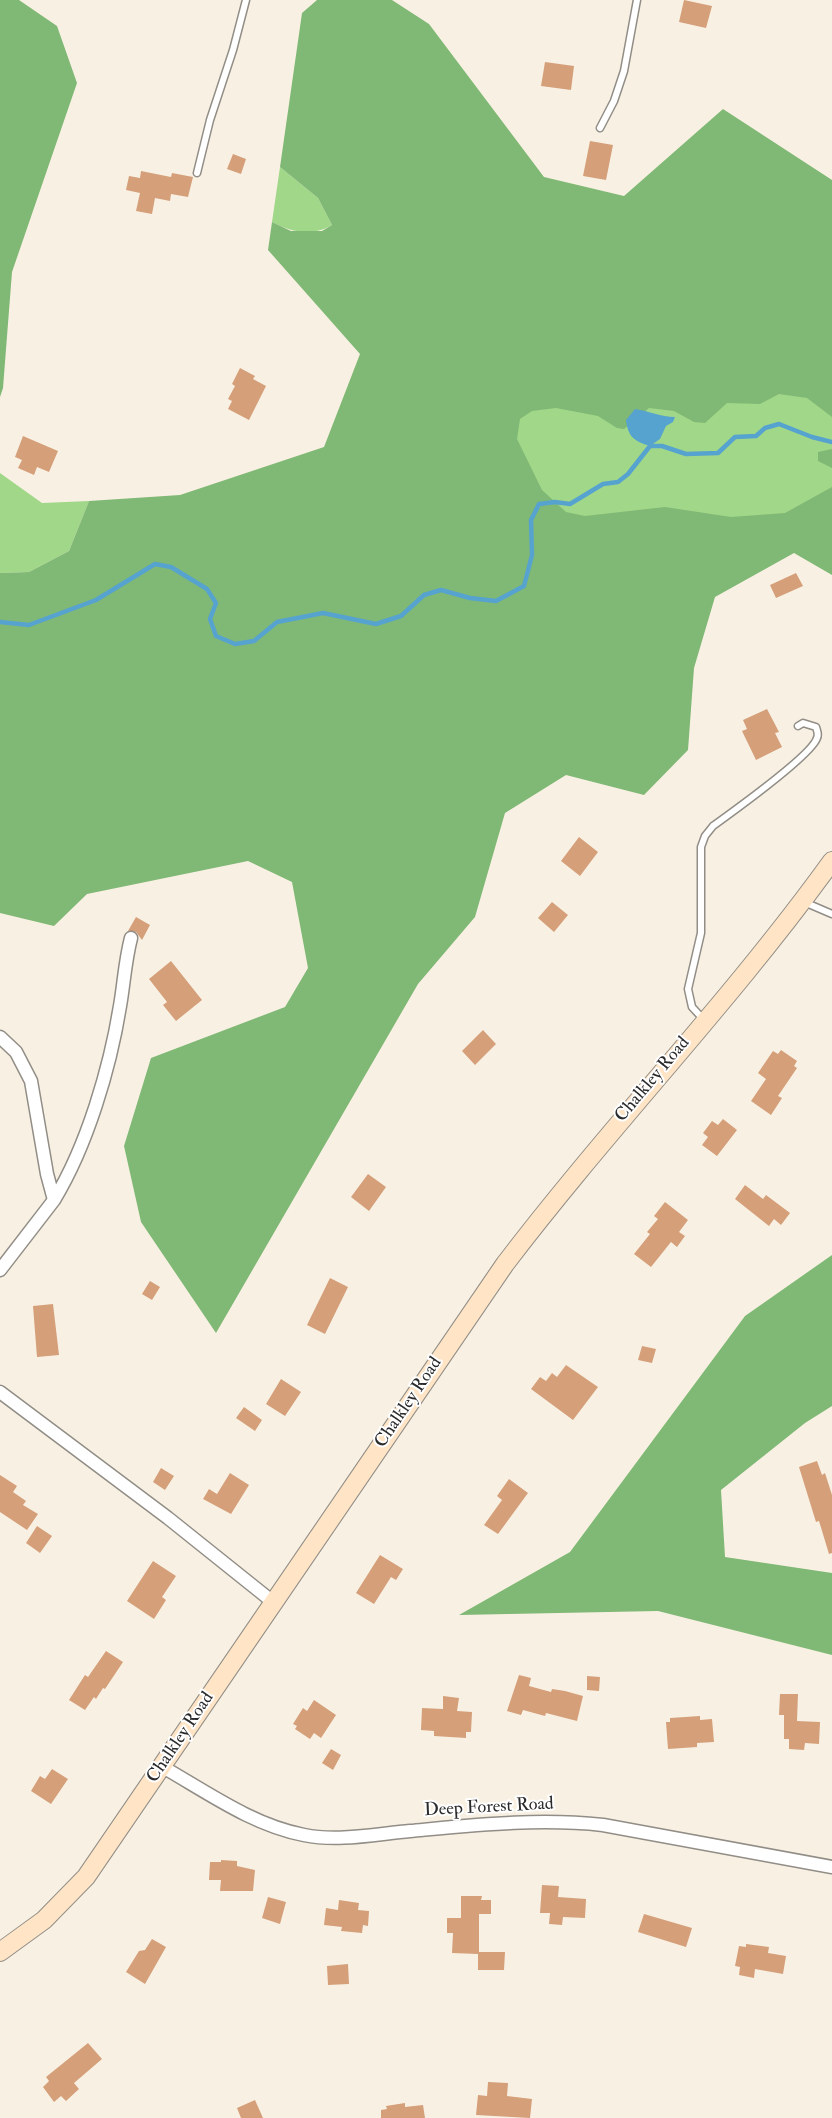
<!DOCTYPE html>
<html>
<head>
<meta charset="utf-8">
<style>
	body { margin:0 }
	canvas { display:block; background:#f8f1e3 }
</style>
</head>
<body>
<canvas width="832" height="2118"></canvas>
<script>
const g = document.querySelector('canvas').getContext('2d');
g.lineJoin = 'round';
function fillPath(path, color) { g.fillStyle = color; g.fill(path, 'evenodd'); }
function trace(path, color, width, dash) { g.strokeStyle = color; g.lineWidth = width; g.lineCap = dash ? 'butt' : 'round'; g.setLineDash(dash || []); g.stroke(path); }
function write(font, color, halo, rows, align = 'center') {
  g.font = font + ' "IM FELL Double Pica",serif'; g.lineWidth = 4; g.setLineDash([]); g.textBaseline = 'middle'; g.strokeStyle = halo; g.fillStyle = color; for (const [text, x, y, turn = 0] of rows) {
    g.save(); g.translate(x, y); g.rotate((+turn || 0) * Math.PI / 180); g.textAlign = isNaN(turn) ? turn : align; if (halo) g.strokeText(text, 0, 0); g.fillText(text, 0, 0); g.restore();
  }
}
fillPath(new Path2D(`
	M 280,167 L 318,198 L 332,225 C 312,237 291,232 272,222 Z
	M 403,237 L 832,379 L 832,505 L 804,515 L 639,537 L 556,520 Z
	M 0,473 L 42,503 L 89,501 L 69,551 L 29,572 L 0,573 Z`), '#a1d789');
fillPath(new Path2D(`
	M 0,0 L 19,0 L 57,26 L 77,83 L 12,272 L 3,388 L 0,397 Z
	M 317,0 L 392,0 L 429,24 L 544,177 L 624,196 L 723,109 L 832,180 L 832,417 L 807,398 L 779,394 L 760,404 L 727,403 L 705,423 L 694,422 L 674,411 L 649,408 L 624,429 L 617,428 L 598,416 L 556,408 L 532,411 L 520,419 L 517,439 L 542,490 L 566,512 L 585,516 L 665,507 L 731,517 L 785,513 L 832,487 L 832,575 L 794,553 L 715,597 L 694,668 L 688,750 L 644,795 L 566,775 L 505,813 L 475,917 L 418,984 L 216,1333 L 141,1222 L 124,1146 L 151,1058 L 285,1007 L 308,968 L 292,882 L 248,861 L 87,894 L 54,926 L 0,913 L 0,573 L 29,572 L 69,551 L 89,501 L 180,495 L 324,447 L 360,354 L 268,250 L 272,222 L 291,231 L 322,231 L 332,225 L 318,198 L 280,167 L 302,13 Z
	M 832,449 L 832,468 L 818,461 L 818,452 Z
	M 832,1255 L 832,1406 L 805,1423 L 721,1490 L 725,1557 L 832,1573 L 832,1655 L 658,1611 L 459,1615 L 570,1552 L 745,1316 Z`), '#80b875');
fillPath(new Path2D(`
	M 635,409 C 649,411 661,417 675,417 L 673,422 L 666,426 L 660,439 L 650,446 C 634,441 628,437 626,420 Z`), '#57a3cf');
trace(new Path2D(`
	M 0,622 L 29,625 L 96,600 L 155,564 L 171,567 L 207,589 L 216,603 L 210,619 L 216,636 L 235,644 L 254,641 L 277,622 L 323,613 L 376,624 L 401,616 L 424,595 L 441,590 L 470,598 L 496,601 L 524,586 L 532,555 L 531,520 L 539,504 L 555,502 L 570,504 L 603,484 L 618,482 L 628,474 L 650,446 L 662,446 L 686,454 L 718,453 L 735,437 L 756,436 L 765,428 L 779,424 L 812,437 L 832,442`), '#57a3cf', 4.5);
fillPath(new Path2D(`
	M 684,0 L 712,6 L 706,28 L 679,22 Z
	M 545,62 L 574,66 L 571,90 L 541,86 Z
	M 590,141 L 613,145 L 606,180 L 583,176 Z
	M 233,154 L 246,159 L 241,174 L 227,169 Z
	M 141,171 L 171,177 L 172,173 L 193,177 L 188,197 L 171,194 L 170,201 L 155,198 L 152,214 L 136,211 L 140,193 L 126,190 L 129,176 L 140,178 Z
	M 240,368 L 255,376 L 253,379 L 266,386 L 249,420 L 228,409 L 232,401 L 228,399 L 235,386 L 232,384 Z
	M 23,436 L 58,451 L 49,472 L 37,467 L 34,475 L 18,468 L 22,460 L 15,457 Z
	M 796,573 L 803,586 L 776,598 L 770,585 Z
	M 767,709 L 779,732 L 775,733 L 782,747 L 756,760 L 742,731 L 747,729 L 743,720 Z
	M 579,837 L 598,852 L 580,876 L 561,861 Z
	M 552,902 L 568,915 L 554,932 L 538,918 Z
	M 136,917 L 150,925 L 142,940 L 136,932 L 128,931 Z
	M 171,961 L 202,1000 L 176,1021 L 163,1005 L 167,1002 L 149,979 Z
	M 483,1030 L 496,1044 L 475,1065 L 462,1051 Z
	M 781,1050 L 797,1061 L 794,1066 L 797,1068 L 778,1096 L 782,1098 L 771,1115 L 751,1101 L 766,1079 L 758,1073 L 773,1051 L 778,1054 Z
	M 723,1119 L 737,1130 L 717,1156 L 702,1145 L 708,1137 L 703,1133 L 712,1121 L 718,1125 Z
	M 368,1174 L 386,1187 L 369,1211 L 351,1197 Z
	M 745,1185 L 763,1199 L 766,1195 L 790,1213 L 781,1225 L 774,1219 L 769,1226 L 735,1199 Z
	M 665,1202 L 688,1220 L 679,1232 L 685,1236 L 677,1247 L 671,1242 L 651,1267 L 634,1254 L 650,1234 L 647,1232 L 658,1219 L 654,1216 Z
	M 330,1278 L 348,1287 L 325,1334 L 307,1325 Z
	M 150,1281 L 160,1287 L 152,1300 L 142,1294 Z
	M 53,1304 L 59,1355 L 37,1357 L 33,1306 Z
	M 642,1346 L 656,1349 L 652,1363 L 638,1360 Z
	M 566,1365 L 598,1387 L 573,1420 L 531,1389 L 540,1377 L 546,1381 L 552,1373 L 557,1377 Z
	M 281,1379 L 301,1392 L 285,1416 L 266,1404 Z
	M 244,1407 L 262,1420 L 255,1431 L 236,1418 Z
	M 817,1461 L 822,1475 L 825,1473 L 832,1495 L 832,1553 L 829,1554 L 819,1521 L 816,1522 L 799,1467 Z
	M 161,1468 L 174,1476 L 165,1490 L 153,1482 Z
	M 230,1473 L 249,1485 L 231,1514 L 203,1499 L 209,1489 L 217,1494 Z
	M 0,1475 L 17,1486 L 13,1492 L 26,1501 L 23,1505 L 38,1514 L 27,1530 L 0,1512 Z
	M 509,1479 L 528,1493 L 498,1534 L 484,1525 L 502,1500 L 497,1496 Z
	M 37,1526 L 52,1536 L 40,1553 L 26,1543 Z
	M 380,1555 L 403,1569 L 396,1580 L 391,1577 L 374,1604 L 356,1593 Z
	M 153,1561 L 176,1576 L 162,1597 L 166,1600 L 154,1619 L 127,1601 Z
	M 106,1651 L 123,1662 L 105,1689 L 103,1688 L 96,1699 L 94,1697 L 85,1710 L 69,1700 L 85,1675 L 88,1677 Z
	M 519,1675 L 531,1678 L 529,1686 L 551,1692 L 552,1689 L 565,1691 L 583,1696 L 577,1721 L 546,1713 L 545,1716 L 523,1710 L 521,1715 L 507,1711 Z
	M 587,1676 L 600,1677 L 599,1691 L 587,1690 Z
	M 780,1694 L 798,1694 L 797,1721 L 820,1722 L 819,1744 L 805,1743 L 804,1750 L 789,1749 L 789,1739 L 784,1739 L 784,1715 L 779,1715 Z
	M 443,1696 L 459,1698 L 457,1711 L 472,1712 L 471,1732 L 466,1732 L 466,1738 L 434,1736 L 434,1731 L 421,1730 L 422,1708 L 443,1709 Z
	M 314,1700 L 336,1715 L 321,1738 L 314,1733 L 310,1739 L 295,1729 L 297,1726 L 293,1724 L 303,1708 L 307,1711 Z
	M 700,1716 L 700,1720 L 712,1719 L 714,1742 L 697,1743 L 697,1747 L 668,1749 L 666,1722 L 670,1722 L 670,1718 Z
	M 331,1749 L 341,1755 L 333,1770 L 322,1763 Z
	M 52,1769 L 68,1779 L 51,1804 L 31,1791 L 40,1776 L 45,1779 Z
	M 221,1860 L 237,1861 L 237,1866 L 255,1870 L 253,1891 L 220,1891 L 221,1880 L 209,1880 L 210,1862 L 221,1862 Z
	M 542,1885 L 559,1886 L 558,1897 L 586,1899 L 585,1918 L 563,1917 L 562,1925 L 549,1924 L 550,1913 L 540,1913 Z
	M 461,1896 L 482,1896 L 481,1900 L 491,1900 L 491,1914 L 479,1914 L 479,1952 L 505,1952 L 504,1970 L 478,1970 L 478,1954 L 452,1953 L 453,1933 L 447,1933 L 447,1918 L 461,1918 Z
	M 268,1897 L 286,1902 L 280,1924 L 262,1918 Z
	M 339,1900 L 359,1903 L 358,1910 L 369,1911 L 368,1926 L 363,1925 L 362,1933 L 341,1931 L 342,1927 L 324,1925 L 326,1908 L 338,1910 Z
	M 644,1914 L 692,1928 L 686,1947 L 638,1932 Z
	M 152,1939 L 166,1947 L 145,1984 L 126,1972 L 139,1951 L 145,1950 Z
	M 746,1944 L 769,1947 L 768,1953 L 786,1956 L 783,1974 L 755,1969 L 754,1978 L 739,1975 L 740,1967 L 735,1966 L 739,1946 L 746,1947 Z
	M 348,1964 L 349,1984 L 328,1985 L 327,1966 Z
	M 88,2043 L 102,2059 L 74,2083 L 79,2089 L 66,2101 L 61,2096 L 54,2102 L 43,2087 L 49,2081 L 46,2077 Z
	M 488,2082 L 508,2083 L 507,2096 L 532,2099 L 530,2118 L 476,2115 L 478,2095 L 487,2096 Z
	M 255,2100 L 263,2118 L 241,2118 L 237,2108 Z
	M 405,2103 L 405,2107 L 423,2105 L 425,2118 L 381,2118 L 381,2110 L 387,2109 L 386,2106 Z`), '#d59f7a');
const lane = new Path2D(`
	M 600,128 L 614,101 L 624,71 L 637,0
	M 197,173 L 210,120 L 233,50 L 246,0
	M 804,902 L 832,914
	M 704,1020 L 692,1007 L 688,989 L 701,933 L 701,847 L 705,836 L 713,826 C 731,813 812,755 817,738 C 819,734 817,731 816,727 L 803,723 L 798,726`);
const street = new Path2D(`
	M 0,1037 L 16,1052 L 31,1081 L 47,1174 L 54,1200 L 0,1270
	M 54,1200 C 87,1146 110,1068 120,1006 C 124,983 125,961 131,938
	M 0,1392 L 168,1518 L 273,1602
	M 161,1766 C 207,1792 252,1825 304,1835 C 338,1842 376,1834 410,1831 C 475,1825 538,1818 603,1825 L 832,1867`);
const secondary = new Path2D(`
	M 0,1952 L 44,1920 L 86,1877 L 505,1264 C 610,1126 731,1001 832,861`);
trace(lane, '#928e87', 9);
trace(street, '#928e87', 15);
trace(secondary, '#928e87', 20);
trace(lane, '#fff', 6);
trace(street, '#fff', 12);
trace(secondary, '#ffe4c6', 18);
write('18px', '#2b2b2b', '#fff', [
	["Chalkley Road",653,1080,-50],
	["Chalkley Road",409,1403,-56],
	["Chalkley Road",181,1738,-56],
	["Deep Forest Road",489,1808,-3]
]);
</script>
</body>
</html>
